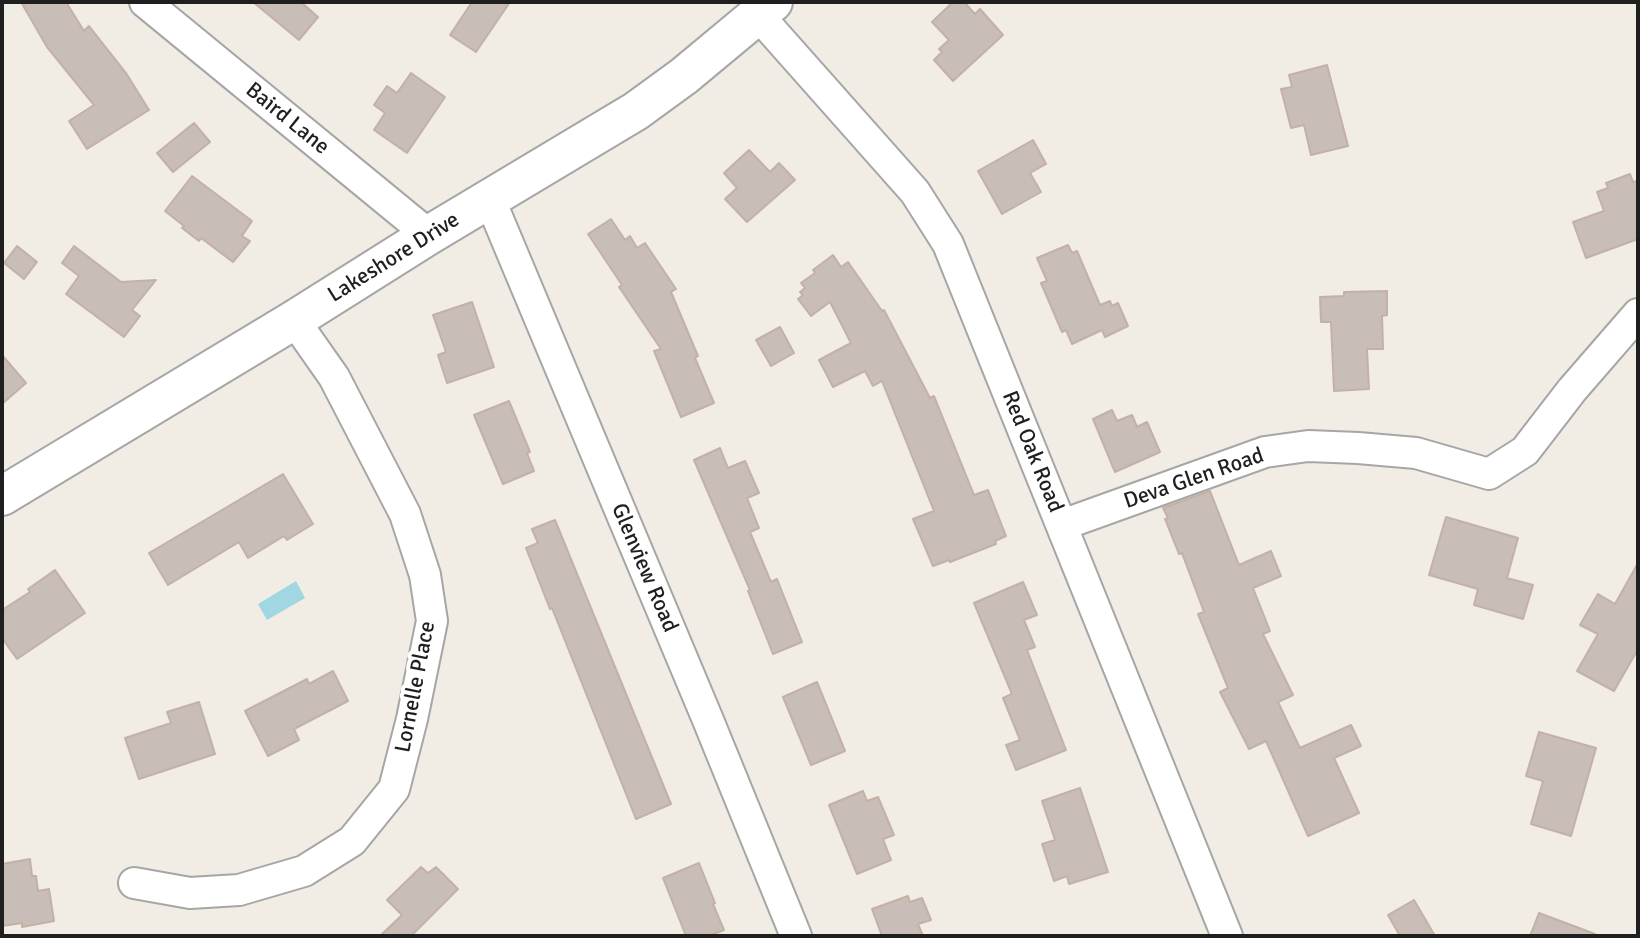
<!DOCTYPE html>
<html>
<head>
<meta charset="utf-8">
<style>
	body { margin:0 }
	#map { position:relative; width:1640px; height:938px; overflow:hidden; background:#f1ece4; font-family:Signika,sans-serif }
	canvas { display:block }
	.frame { position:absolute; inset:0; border:4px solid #1f1f1f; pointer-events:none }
</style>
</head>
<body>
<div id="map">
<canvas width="1640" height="938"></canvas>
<div class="frame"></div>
</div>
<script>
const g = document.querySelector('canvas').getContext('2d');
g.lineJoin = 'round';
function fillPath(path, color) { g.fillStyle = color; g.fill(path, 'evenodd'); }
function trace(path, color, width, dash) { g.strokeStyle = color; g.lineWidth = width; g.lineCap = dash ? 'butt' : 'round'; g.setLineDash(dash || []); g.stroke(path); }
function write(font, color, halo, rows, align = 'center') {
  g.font = font + ' Signika,sans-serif'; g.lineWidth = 8; g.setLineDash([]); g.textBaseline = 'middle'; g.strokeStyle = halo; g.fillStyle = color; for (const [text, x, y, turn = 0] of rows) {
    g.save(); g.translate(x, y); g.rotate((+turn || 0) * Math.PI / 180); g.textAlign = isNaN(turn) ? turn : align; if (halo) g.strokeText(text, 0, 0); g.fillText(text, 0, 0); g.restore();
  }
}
fillPath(new Path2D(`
	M 296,581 L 305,598 L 267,620 L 258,604 Z`), '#a0d7e3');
const building = new Path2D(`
	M 21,2 L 66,2 L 84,31 L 89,26 L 126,73 L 149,110 L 87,149 L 69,121 L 94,105 L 47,47 Z
	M 253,2 L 301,2 L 318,17 L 299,40 Z
	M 472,2 L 510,2 L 476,52 L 450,35 Z
	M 953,2 L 964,2 L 975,14 L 980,9 L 1003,35 L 953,81 L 934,60 L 942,52 L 939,49 L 949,40 L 932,22 Z
	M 1327,65 L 1348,146 L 1311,155 L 1304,125 L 1291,128 L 1281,89 L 1292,87 L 1289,75 Z
	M 411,73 L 445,97 L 407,153 L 374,130 L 385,113 L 374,105 L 387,86 L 397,93 Z
	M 194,123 L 210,142 L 173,172 L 157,153 Z
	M 1033,140 L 1046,164 L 1030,173 L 1041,192 L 1002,214 L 978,171 Z
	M 749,150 L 770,172 L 779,163 L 795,180 L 747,222 L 725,199 L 737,188 L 724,173 Z
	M 1630,174 L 1633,182 L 1638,181 L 1638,239 L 1586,258 L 1573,222 L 1604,211 L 1597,192 L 1608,188 L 1606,183 Z
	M 192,176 L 252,221 L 242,236 L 250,241 L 233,262 L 201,238 L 199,241 L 182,228 L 184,226 L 165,211 Z
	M 611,219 L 625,240 L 630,236 L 637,248 L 645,243 L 676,289 L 671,292 L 698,356 L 695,358 L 714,403 L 681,417 L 654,351 L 661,349 L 619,287 L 622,285 L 588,234 Z
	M 1068,245 L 1072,253 L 1077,251 L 1100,305 L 1110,301 L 1112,306 L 1118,303 L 1128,326 L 1105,337 L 1102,330 L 1072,344 L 1066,330 L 1062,332 L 1041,283 L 1047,281 L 1037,258 Z
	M 17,246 L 37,262 L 24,279 L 4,263 Z
	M 74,246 L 121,282 L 156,280 L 132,310 L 140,316 L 124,337 L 66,294 L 79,276 L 62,263 Z
	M 833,255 L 841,267 L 848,262 L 882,311 L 884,310 L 930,398 L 934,396 L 974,495 L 988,490 L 1006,536 L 995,541 L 996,544 L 950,562 L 949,560 L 933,566 L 913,519 L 934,511 L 882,381 L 873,386 L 865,371 L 833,387 L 819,360 L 851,343 L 830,302 L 811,316 L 798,299 L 803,295 L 800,292 L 805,288 L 801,283 L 815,273 L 813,270 Z
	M 1387,291 L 1387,315 L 1382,316 L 1383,349 L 1367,349 L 1369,389 L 1334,391 L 1331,322 L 1321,322 L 1320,297 L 1344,296 L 1344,292 Z
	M 472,302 L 494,367 L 447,383 L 438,355 L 446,352 L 433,315 Z
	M 780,327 L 794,353 L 771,366 L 756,340 Z
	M 2,355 L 26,383 L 2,404 Z
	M 509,401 L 530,452 L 527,453 L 534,471 L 503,484 L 474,415 Z
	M 1112,410 L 1117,421 L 1132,415 L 1137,427 L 1147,422 L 1160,452 L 1115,472 L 1093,419 Z
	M 720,448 L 728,468 L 745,461 L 759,493 L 747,498 L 759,528 L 750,532 L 771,582 L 777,579 L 802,642 L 773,654 L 748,591 L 750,590 L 694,460 Z
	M 283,474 L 313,524 L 287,540 L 284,536 L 248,558 L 239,542 L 168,585 L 149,553 Z
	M 1210,491 L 1239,565 L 1271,551 L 1281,576 L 1253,588 L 1270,631 L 1263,634 L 1293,695 L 1278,702 L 1300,748 L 1351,725 L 1361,746 L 1334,758 L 1359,813 L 1308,836 L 1266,741 L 1249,749 L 1220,692 L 1228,688 L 1198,614 L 1204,612 L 1182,553 L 1179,554 L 1165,519 L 1168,518 L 1163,508 Z
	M 1446,517 L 1518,538 L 1507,578 L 1533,585 L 1523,619 L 1474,605 L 1478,589 L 1429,575 Z
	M 555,520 L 671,804 L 636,819 L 552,608 L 550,609 L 526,548 L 538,543 L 532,529 Z
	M 1638,563 L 1638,649 L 1614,691 L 1577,671 L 1598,634 L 1580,625 L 1598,594 L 1615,604 Z
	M 55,570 L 85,613 L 17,659 L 2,638 L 2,610 L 30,592 L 28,589 Z
	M 1023,582 L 1037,615 L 1024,620 L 1035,647 L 1027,650 L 1066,750 L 1016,770 L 1006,745 L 1020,740 L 1003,698 L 1012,694 L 974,603 Z
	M 333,671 L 348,701 L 294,729 L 299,740 L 268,756 L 245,711 L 307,679 L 309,684 Z
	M 817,682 L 845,751 L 811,765 L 783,697 Z
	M 199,702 L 215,754 L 139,779 L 125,738 L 171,723 L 167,712 Z
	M 1539,732 L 1596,748 L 1571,836 L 1531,824 L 1543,781 L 1526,776 Z
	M 1080,788 L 1108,872 L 1069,884 L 1067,876 L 1054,881 L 1042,844 L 1055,840 L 1042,801 Z
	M 863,791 L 867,801 L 878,797 L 894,835 L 883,839 L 891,860 L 857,874 L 829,805 Z
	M 30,859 L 32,876 L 36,876 L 38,891 L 49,889 L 54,921 L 22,927 L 22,923 L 2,926 L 2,864 Z
	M 699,863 L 715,903 L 713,904 L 724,930 L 709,936 L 686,936 L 663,878 Z
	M 421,867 L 428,873 L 436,867 L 458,889 L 411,936 L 380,936 L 402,915 L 387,900 Z
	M 908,896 L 910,902 L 922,898 L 931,920 L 918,924 L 923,936 L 882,936 L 872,909 Z
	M 1414,900 L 1435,936 L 1400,936 L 1388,915 Z
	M 1539,913 L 1595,934 L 1594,936 L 1530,936 Z`);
fillPath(building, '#c9bdb7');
trace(building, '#c4b1a5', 2);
const minor = new Path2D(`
	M 145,2 L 429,235
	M 758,15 L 915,192 L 948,244 L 1227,936
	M 490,200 L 708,720 L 796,936
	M 1062,525 L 1265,452 L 1308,446 L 1358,448 L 1416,453 L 1489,474 L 1525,451 L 1572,390 L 1638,314
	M 134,883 L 190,893 L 239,890 L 304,871 L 352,841 L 394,789 L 412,719 L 432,621 L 425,575 L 405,514 L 334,377 L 294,320`);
const tertiary = new Path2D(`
	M 2,496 L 294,320 L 429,235 L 636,111 L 684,76 L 773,2`);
trace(minor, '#a6a6a6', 34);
trace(tertiary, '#a6a6a6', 42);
trace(minor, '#fff', 30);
trace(tertiary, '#fff', 38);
write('22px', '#1f1f1f', '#fff', [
	["Baird Lane",287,119,39],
	["Lakeshore Drive",394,258,-32],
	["Red Oak Road",1032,452,68],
	["Deva Glen Road",1194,479,-19],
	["Glenview Road",644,568,67],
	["Lornelle Place",416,687,-79]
]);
</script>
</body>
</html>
